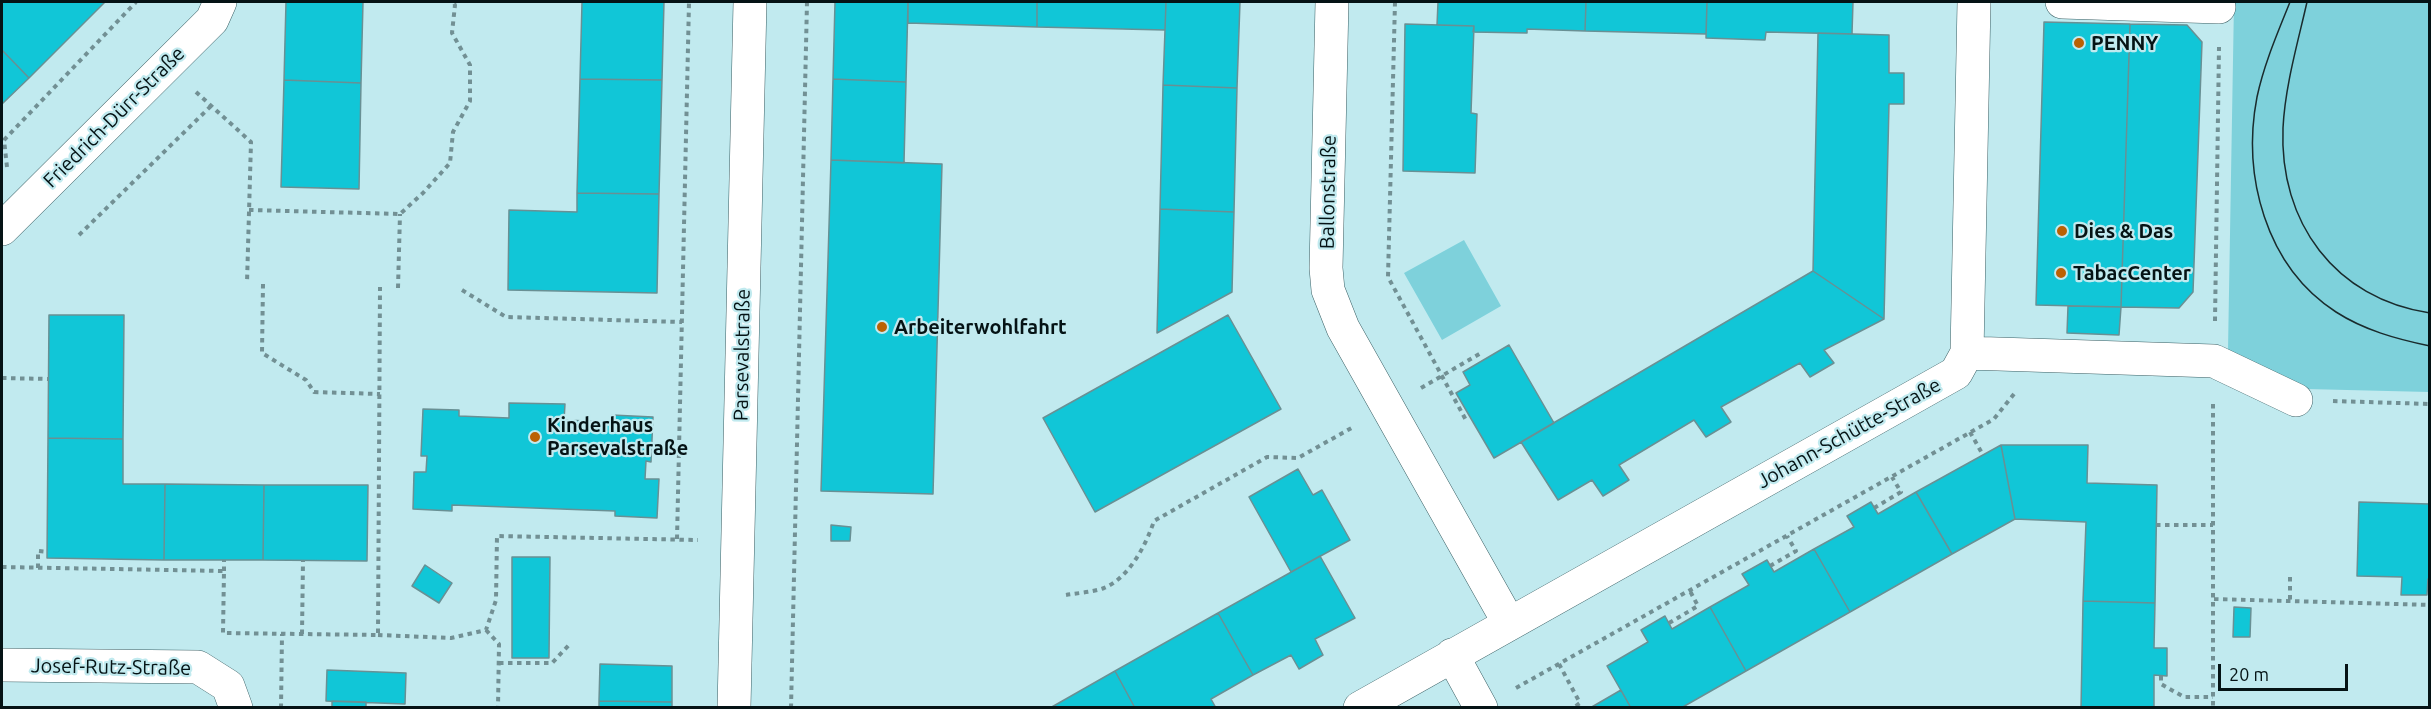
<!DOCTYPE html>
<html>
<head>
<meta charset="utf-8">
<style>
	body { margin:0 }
	#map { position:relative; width:2431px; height:709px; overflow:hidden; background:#c1eaef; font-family:Ubuntu,sans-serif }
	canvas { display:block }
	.frame { position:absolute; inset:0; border:3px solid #051315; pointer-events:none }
	.scale { position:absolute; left:2218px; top:664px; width:130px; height:27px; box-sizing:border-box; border:3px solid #051315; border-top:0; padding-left:8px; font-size:18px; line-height:21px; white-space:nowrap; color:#051315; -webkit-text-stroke:4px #c1eaef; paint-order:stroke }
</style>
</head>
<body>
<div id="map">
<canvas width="2431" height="709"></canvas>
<div class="frame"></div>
<div class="scale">20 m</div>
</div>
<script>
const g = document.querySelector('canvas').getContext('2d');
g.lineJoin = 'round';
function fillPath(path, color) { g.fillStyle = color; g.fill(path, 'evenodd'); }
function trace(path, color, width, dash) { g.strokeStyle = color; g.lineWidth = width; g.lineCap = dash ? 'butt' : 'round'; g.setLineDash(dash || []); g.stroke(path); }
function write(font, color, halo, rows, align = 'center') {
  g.font = font + ' Ubuntu,sans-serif'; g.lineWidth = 4.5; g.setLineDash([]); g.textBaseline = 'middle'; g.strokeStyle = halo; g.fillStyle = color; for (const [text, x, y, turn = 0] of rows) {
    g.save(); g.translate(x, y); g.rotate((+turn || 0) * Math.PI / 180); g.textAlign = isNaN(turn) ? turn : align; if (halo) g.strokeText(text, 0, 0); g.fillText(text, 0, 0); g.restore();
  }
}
fillPath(new Path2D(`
	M 2234,2 L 2429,2 L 2429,392 L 2306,389 L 2228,350 Z
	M 1464,240 L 1501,306 L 1442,340 L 1404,273 Z`), '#7ed1db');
const building = new Path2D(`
	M 2,2 L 105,2 L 29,78 L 2,50 Z
	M 286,2 L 363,2 L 361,83 L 284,80 Z
	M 582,2 L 664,2 L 662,80 L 580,79 Z
	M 835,2 L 908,2 L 906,82 L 833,79 Z
	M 908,2 L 1037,2 L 1037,27 L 908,23 Z
	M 1037,2 L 1166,2 L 1165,30 L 1037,27 Z
	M 1166,2 L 1240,2 L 1237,88 L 1163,85 Z
	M 1438,2 L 1586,2 L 1585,31 L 1527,29 L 1527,33 L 1473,32 L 1474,26 L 1437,25 Z
	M 1586,2 L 1707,2 L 1706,34 L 1585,31 Z
	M 1707,2 L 1853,2 L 1852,34 L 1766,32 L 1765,40 L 1706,38 Z
	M 2044,22 L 2130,24 L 2121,307 L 2036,305 Z
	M 1405,24 L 1474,26 L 1471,113 L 1477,114 L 1475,173 L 1403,171 Z
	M 2130,24 L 2187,25 L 2202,42 L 2193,292 L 2179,308 L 2121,307 Z
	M 1818,33 L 1889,35 L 1889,73 L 1904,73 L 1904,104 L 1889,104 L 1884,319 L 1813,271 Z
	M 2,50 L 29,78 L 2,104 Z
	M 580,79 L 662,80 L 659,194 L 577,193 Z
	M 833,79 L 906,82 L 904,163 L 831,160 Z
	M 284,80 L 361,83 L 359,189 L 281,187 Z
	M 1163,85 L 1237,88 L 1234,212 L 1160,209 Z
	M 831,160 L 942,164 L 933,494 L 821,491 Z
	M 577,193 L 659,194 L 657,293 L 508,290 L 509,210 L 577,212 Z
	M 1160,209 L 1234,212 L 1232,292 L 1157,333 Z
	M 1813,271 L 1884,319 L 1824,350 L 1834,363 L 1810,377 L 1800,363 L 1721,407 L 1731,422 L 1706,437 L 1694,420 L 1619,465 L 1629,480 L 1603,496 L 1592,480 L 1558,500 L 1521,442 Z
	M 2068,306 L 2121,307 L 2119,335 L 2067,333 Z
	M 49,315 L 124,315 L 123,439 L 48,438 Z
	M 1228,315 L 1281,409 L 1095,512 L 1043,418 Z
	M 1509,345 L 1554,423 L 1494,458 L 1456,393 L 1470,385 L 1463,372 Z
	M 509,403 L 565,404 L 564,420 L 611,422 L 612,415 L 653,417 L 651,462 L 646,461 L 645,479 L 659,479 L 657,518 L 615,516 L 615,511 L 452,505 L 452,511 L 413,509 L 414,472 L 426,472 L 427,456 L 421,456 L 423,409 L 459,410 L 459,416 L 509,418 Z
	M 48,438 L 123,439 L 123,484 L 165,484 L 164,560 L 47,558 Z
	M 2001,445 L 2088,445 L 2087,483 L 2157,485 L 2155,603 L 2083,601 L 2086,522 L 2015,519 Z
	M 2001,445 L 2015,519 L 1952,554 L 1916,492 Z
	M 1298,469 L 1313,495 L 1322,490 L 1350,540 L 1291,572 L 1249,497 Z
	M 165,484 L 264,485 L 263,560 L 164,560 Z
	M 264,485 L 368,485 L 367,561 L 263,560 Z
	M 1916,492 L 1952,554 L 1850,612 L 1814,549 L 1854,527 L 1847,516 L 1871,502 L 1878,514 Z
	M 2359,502 L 2430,504 L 2430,579 L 2428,579 L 2427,595 L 2401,595 L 2402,577 L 2357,576 Z
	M 831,525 L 851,527 L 850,541 L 831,541 Z
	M 1814,549 L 1850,612 L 1746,671 L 1710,607 L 1749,585 L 1742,574 L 1767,560 L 1774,572 Z
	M 1320,556 L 1355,618 L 1315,639 L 1323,655 L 1299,669 L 1291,655 L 1253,675 L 1218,613 Z
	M 512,557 L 550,557 L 549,658 L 512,658 Z
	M 425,565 L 452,583 L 439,603 L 412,586 Z
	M 2083,601 L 2155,603 L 2154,648 L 2167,648 L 2167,676 L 2154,675 L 2154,708 L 2081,708 Z
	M 1710,607 L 1746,671 L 1681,708 L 1631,708 L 1607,666 L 1648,642 L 1641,630 L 1665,616 L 1672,629 Z
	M 2234,607 L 2251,608 L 2250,637 L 2233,637 Z
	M 1218,613 L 1253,675 L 1211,699 L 1216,708 L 1135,708 L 1115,671 Z
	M 600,664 L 672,666 L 672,702 L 599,701 Z
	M 327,670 L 406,673 L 405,704 L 326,701 Z
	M 1115,671 L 1135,708 L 1050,708 Z
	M 1621,690 L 1631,708 L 1590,708 Z
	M 332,701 L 366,702 L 366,708 L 332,708 Z
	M 599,701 L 672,702 L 672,708 L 599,708 Z`);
fillPath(building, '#11c6d7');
trace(building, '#699094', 1.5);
const minor = new Path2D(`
	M 1332,2 L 1326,268 L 1328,290 L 1343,328 L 1509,623
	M 2062,2 L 2219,7
	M 2,229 L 212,20 L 220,2
	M 1967,353 L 2214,361 L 2296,400
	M 1452,655 L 1481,708
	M 2,665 L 198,667 L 228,686 L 236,708
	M 734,708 L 750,2
	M 1360,708 L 1956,373 L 1967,353 L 1974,2`);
trace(minor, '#3b6065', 34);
trace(new Path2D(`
	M 1395,2 L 1388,277 L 1467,422
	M 196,92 L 251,142 L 247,283
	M 7,167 L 4,140 L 136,2
	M 249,210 L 400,214 L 423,193 L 450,163 L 453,132 L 470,101 L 470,65 L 452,33 L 455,5 L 453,2
	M 79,235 L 211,106
	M 263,284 L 262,353 L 306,380 L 314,392 L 380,394
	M 398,288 L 400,214
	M 462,290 L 506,317 L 682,322
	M 2215,321 L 2219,47
	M 2,378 L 49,379
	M 1421,388 L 1481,353
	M 2333,401 L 2430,404
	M 2213,404 L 2213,708
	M 1970,432 L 1983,455
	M 1874,508 L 1901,492 L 1892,477
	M 2156,525 L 2213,525
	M 677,539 L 689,2
	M 1770,566 L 1796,551 L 1787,536
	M 2,567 L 224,571 L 223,633 L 378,635 L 380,287
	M 38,568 L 38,551 L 48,552
	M 224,571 L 224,560
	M 2290,577 L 2290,601
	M 1066,595 C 1078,593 1093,592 1104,588 C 1129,578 1146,545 1154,521 L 1267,457 L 1298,458 L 1355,426
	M 2214,599 L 2430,605
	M 1669,623 L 1698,606 L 1690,591
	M 486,630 L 499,644 L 498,708
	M 302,634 L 303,560
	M 378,635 L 451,638 L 486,630 L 496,600 L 497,536 L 698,540
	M 499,663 L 552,663 L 570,644
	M 1559,664 L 1580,703 L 1573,708
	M 2161,676 L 2161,684 L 2184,697 L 2213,697
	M 1516,688 L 1994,419 L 2014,394
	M 281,708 L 282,634
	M 791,708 L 807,2`), '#729094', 4, [4.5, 4.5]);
trace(minor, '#fff', 33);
trace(new Path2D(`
	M 2290,2 C 2278,32 2264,64 2257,97 C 2242,175 2265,266 2336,312 C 2364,330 2396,339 2430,346
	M 2307,2 C 2298,42 2285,86 2283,128 C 2279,222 2335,299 2430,313`), '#1a2b2d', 1.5);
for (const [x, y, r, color] of [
	[2079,43,6,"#bb6103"],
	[2062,231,6,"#bb6103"],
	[2061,273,6,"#bb6103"],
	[882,327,6,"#bb6103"],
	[535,437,6,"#bb6103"]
]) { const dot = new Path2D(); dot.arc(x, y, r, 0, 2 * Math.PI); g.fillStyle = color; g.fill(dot); trace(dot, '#c1eaef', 2); }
write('bold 20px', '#051315', '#c1eaef', [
	["PENNY",2091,43],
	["Dies & Das",2074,231],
	["TabacCenter",2073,273],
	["Arbeiterwohlfahrt",894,327],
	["Kinderhaus",547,425],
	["Parsevalstraße",547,448]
], 'left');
write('20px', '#051315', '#c1eaef', [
	["Friedrich-Dürr-Straße",114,117,-45],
	["Ballonstraße",1328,192,-89],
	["Parsevalstraße",742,355,-89],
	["Johann-Schütte-Straße",1849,433,-29],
	["Josef-Rutz-Straße",111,667,1]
]);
</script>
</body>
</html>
